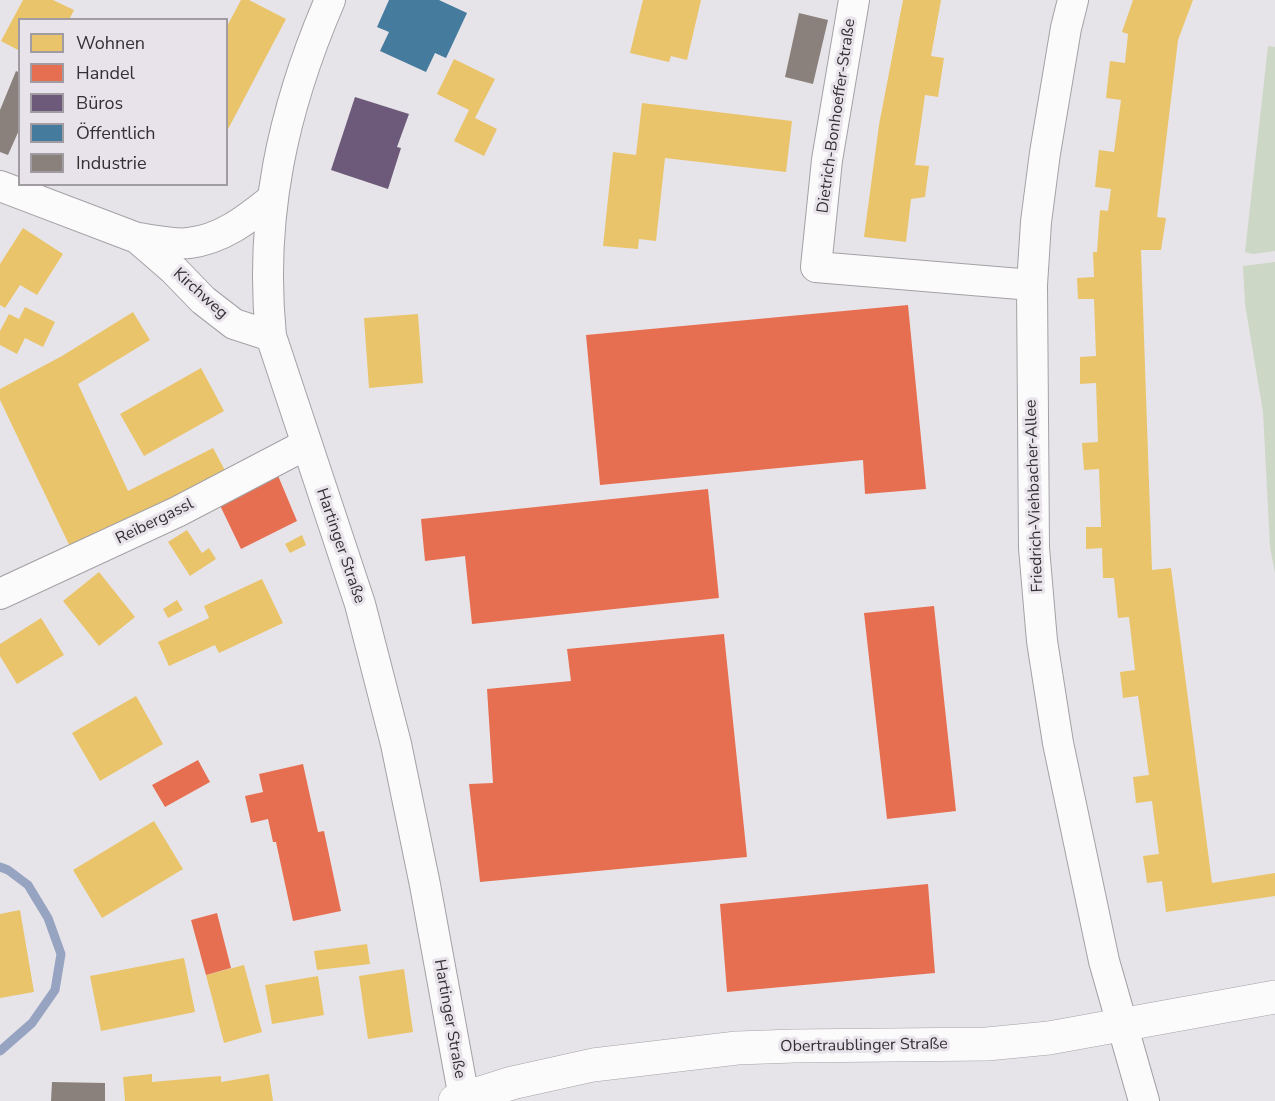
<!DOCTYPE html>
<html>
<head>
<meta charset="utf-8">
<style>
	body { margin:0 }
	#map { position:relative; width:1275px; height:1101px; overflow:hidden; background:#e7e4e9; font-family:"Nunito Sans",sans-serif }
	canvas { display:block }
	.legend { position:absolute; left:18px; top:18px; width:210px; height:168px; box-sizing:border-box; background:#e8e3ea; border:2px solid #a09ca1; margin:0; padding:8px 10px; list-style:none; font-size:18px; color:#333134 }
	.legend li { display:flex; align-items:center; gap:12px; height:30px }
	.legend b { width:30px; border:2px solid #a09ca1 }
</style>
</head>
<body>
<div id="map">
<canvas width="1275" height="1101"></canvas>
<ul class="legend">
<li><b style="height:16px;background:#e9c46a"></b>Wohnen</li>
<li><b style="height:16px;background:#e76f51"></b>Handel</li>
<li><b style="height:16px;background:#6d597a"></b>Büros</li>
<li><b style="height:16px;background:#457b9d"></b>Öffentlich</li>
<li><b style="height:16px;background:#8a817c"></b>Industrie</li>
</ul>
</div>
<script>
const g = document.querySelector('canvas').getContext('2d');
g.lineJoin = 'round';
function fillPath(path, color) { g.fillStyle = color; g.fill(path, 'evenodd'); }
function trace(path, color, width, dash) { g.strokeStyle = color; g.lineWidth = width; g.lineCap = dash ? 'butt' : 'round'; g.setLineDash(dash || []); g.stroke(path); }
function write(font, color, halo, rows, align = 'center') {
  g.font = font + ' "Nunito Sans",sans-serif'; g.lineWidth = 6; g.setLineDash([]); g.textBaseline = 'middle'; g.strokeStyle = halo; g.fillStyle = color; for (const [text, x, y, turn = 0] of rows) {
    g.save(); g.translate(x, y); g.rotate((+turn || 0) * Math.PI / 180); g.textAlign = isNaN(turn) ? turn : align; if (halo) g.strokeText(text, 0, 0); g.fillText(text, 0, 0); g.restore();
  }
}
fillPath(new Path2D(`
	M 1268,46 L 1275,47 L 1275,251 L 1253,254 L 1245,252 Z
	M 1275,262 L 1275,573 L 1270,547 L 1263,412 L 1245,304 L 1243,266 Z`), '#cdd7c6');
fillPath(new Path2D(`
	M 23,0 L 53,0 L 74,10 L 69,20 L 20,20 L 20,51 L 1,41 Z
	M 241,0 L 249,0 L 286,19 L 226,133 L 226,28 Z
	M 643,0 L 701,0 L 687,60 L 671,56 L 669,62 L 630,53 Z
	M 903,0 L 941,0 L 931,56 L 944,58 L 938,97 L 925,95 L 915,165 L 929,166 L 925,197 L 911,199 L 906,242 L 864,237 L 879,125 Z
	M 1133,0 L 1193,0 L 1178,40 L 1157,217 L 1166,218 L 1161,250 L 1141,250 L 1152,570 L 1171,568 L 1212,883 L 1275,873 L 1275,896 L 1166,912 L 1162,881 L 1147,883 L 1143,856 L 1159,854 L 1152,801 L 1136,803 L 1133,777 L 1149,775 L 1138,696 L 1123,698 L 1120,672 L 1135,670 L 1129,617 L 1118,618 L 1114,578 L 1103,578 L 1102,548 L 1086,549 L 1086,527 L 1101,527 L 1099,469 L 1084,470 L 1082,443 L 1098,442 L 1096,383 L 1080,384 L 1080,357 L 1096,356 L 1094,299 L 1078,299 L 1077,278 L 1094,277 L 1093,252 L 1097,252 L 1100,210 L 1108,211 L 1111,189 L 1095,187 L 1099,150 L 1114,152 L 1121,100 L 1106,98 L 1110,61 L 1125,63 L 1128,34 L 1122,32 Z
	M 454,59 L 495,79 L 475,118 L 497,129 L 484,156 L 454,141 L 469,110 L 437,94 Z
	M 642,103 L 792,121 L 786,172 L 665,158 L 656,241 L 639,239 L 638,249 L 603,246 L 613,152 L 636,155 Z
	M 23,228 L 63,254 L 37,295 L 20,285 L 5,308 L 0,305 L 0,264 Z
	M 25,307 L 55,322 L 43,347 L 25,338 L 17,354 L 0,345 L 0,331 L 9,314 L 19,319 Z
	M 133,312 L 150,340 L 78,384 L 128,491 L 213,448 L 228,476 L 73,553 L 0,400 L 0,389 L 62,356 Z
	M 418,314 L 423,383 L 369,388 L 364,318 Z
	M 201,368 L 224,411 L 144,456 L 120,414 Z
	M 187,530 L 202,553 L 209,548 L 216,559 L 190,576 L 168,542 Z
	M 302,535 L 306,545 L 290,553 L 285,544 Z
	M 99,572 L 135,617 L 99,646 L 63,601 Z
	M 262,579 L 283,623 L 219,653 L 215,645 L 169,666 L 158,642 L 209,618 L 204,606 Z
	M 177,600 L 183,610 L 168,618 L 163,609 Z
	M 41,618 L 64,655 L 17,684 L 0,656 L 0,644 Z
	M 136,696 L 163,744 L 100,781 L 72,733 Z
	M 154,821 L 183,869 L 102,918 L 73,870 Z
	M 20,910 L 34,992 L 0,998 L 0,914 Z
	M 367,944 L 370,964 L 317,970 L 314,951 Z
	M 184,958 L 195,1012 L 101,1031 L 90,976 Z
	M 244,965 L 262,1032 L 224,1043 L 206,975 Z
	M 404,969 L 413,1032 L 368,1039 L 359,976 Z
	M 318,976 L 324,1015 L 272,1024 L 265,985 Z
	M 152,1074 L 152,1082 L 221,1076 L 221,1082 L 269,1074 L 273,1101 L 125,1101 L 123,1077 Z`), '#e9c46a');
fillPath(new Path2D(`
	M 908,305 L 926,489 L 865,494 L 863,460 L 600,485 L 586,335 Z
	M 274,466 L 297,521 L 241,549 L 214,493 Z
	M 708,489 L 719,598 L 472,624 L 465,556 L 425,561 L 421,519 Z
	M 934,606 L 956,811 L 887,819 L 864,613 Z
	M 724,634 L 747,857 L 480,882 L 469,784 L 493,783 L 487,689 L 571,681 L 567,649 Z
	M 198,760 L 210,782 L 165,807 L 152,785 Z
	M 303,764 L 318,832 L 324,831 L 341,911 L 293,921 L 276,842 L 273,842 L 268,819 L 251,823 L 245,796 L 263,792 L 259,774 Z
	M 928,884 L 935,973 L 727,992 L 720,904 Z
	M 217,913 L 231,968 L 206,975 L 191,920 Z`), '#e76f51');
fillPath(new Path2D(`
	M 355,97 L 409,114 L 397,147 L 401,148 L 388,189 L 331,170 Z`), '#6d597a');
fillPath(new Path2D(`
	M 389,0 L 439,0 L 467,13 L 446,58 L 435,53 L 426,72 L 380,51 L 389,32 L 377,27 Z`), '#457b9d');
fillPath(new Path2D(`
	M 799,13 L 828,20 L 813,84 L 785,77 Z
	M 16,71 L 20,73 L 20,128 L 8,155 L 0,152 L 0,110 Z
	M 52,1082 L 105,1083 L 105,1101 L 51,1101 Z`), '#8a817c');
trace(new Path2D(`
	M 0,867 L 8,870 L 28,885 L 48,918 L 61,954 L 55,990 L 32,1023 L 0,1051`), '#97a4c1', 9);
const street = new Path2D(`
	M 330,0 C 283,109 259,217 271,336 L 360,604 L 396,744 L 425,885 L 464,1098
	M 854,0 L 827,160 L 816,267 L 1032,285
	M 1073,0 L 1066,28 L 1045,153 L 1036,222 L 1032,285 L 1034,548 L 1042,641 L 1058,743 L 1104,961 L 1144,1101
	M 0,186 L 137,238 L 174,270 L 203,300 L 234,324 L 271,336
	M 137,238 C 153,240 173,245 189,243 C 222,239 246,220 271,200
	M 0,594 L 177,512 L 307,444`);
const secondary = new Path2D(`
	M 455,1101 L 512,1083 L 593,1065 L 737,1048 L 794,1046 L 987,1044 L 1049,1038 L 1275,997`);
trace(street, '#a4a1a5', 32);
trace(secondary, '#a4a1a5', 34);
trace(street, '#fbfbfc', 30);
trace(secondary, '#fbfbfc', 33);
write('16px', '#333134', '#e8e3ea', [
	["Dietrich-Bonhoeffer-Straße",837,116,-82],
	["Kirchweg",200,294,42],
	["Friedrich-Viehbacher-Allee",1035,496,-92],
	["Reibergassl",155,522,-26],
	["Hartinger Straße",340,546,71],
	["Hartinger Straße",449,1019,80],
	["Obertraublinger Straße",864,1046,-1]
]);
</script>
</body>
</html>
